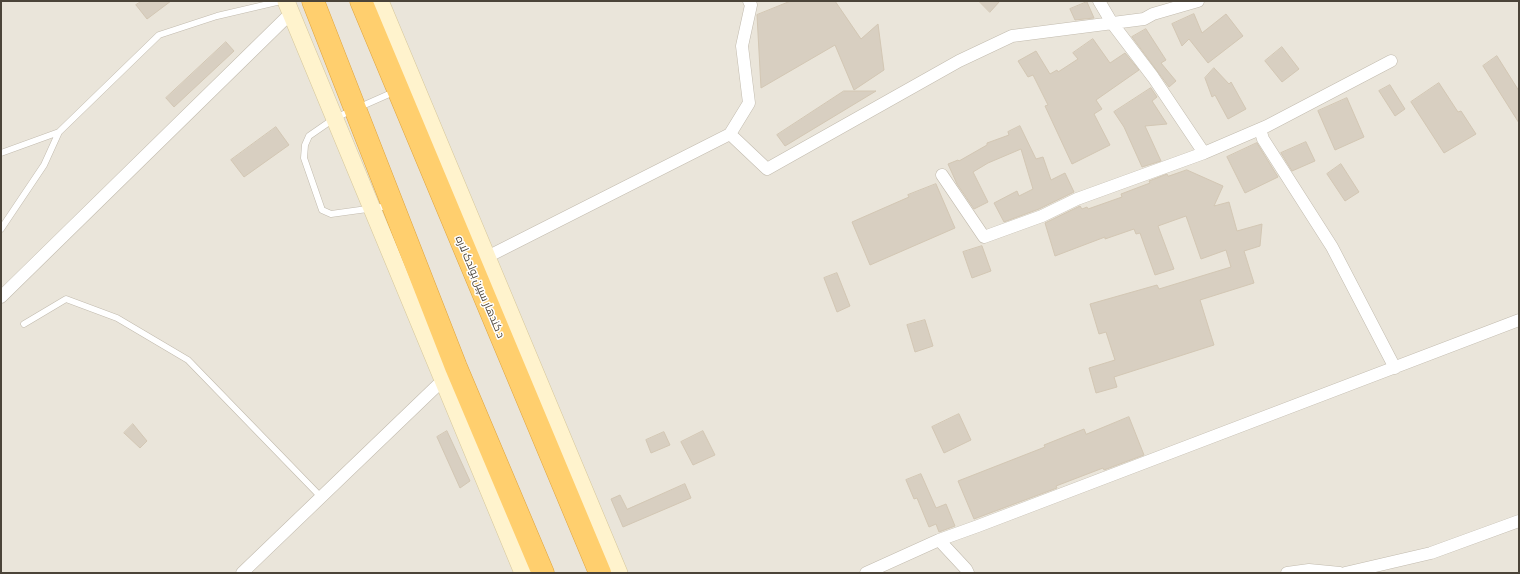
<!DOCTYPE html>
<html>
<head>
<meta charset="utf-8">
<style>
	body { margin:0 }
	#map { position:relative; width:1520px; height:574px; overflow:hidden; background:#f6f3ec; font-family:"Alegreya Sans",sans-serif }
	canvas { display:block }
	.frame { position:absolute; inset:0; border:2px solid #4b4439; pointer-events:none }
</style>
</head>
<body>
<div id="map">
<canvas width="1520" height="574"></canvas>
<div class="frame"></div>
</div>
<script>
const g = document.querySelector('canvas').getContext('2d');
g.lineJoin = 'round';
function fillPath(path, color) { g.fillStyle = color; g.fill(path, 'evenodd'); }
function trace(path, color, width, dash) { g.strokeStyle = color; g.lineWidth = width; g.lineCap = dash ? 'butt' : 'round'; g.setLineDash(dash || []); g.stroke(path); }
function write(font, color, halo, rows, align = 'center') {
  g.font = font + ' "Alegreya Sans",Cairo,sans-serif'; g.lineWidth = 3; g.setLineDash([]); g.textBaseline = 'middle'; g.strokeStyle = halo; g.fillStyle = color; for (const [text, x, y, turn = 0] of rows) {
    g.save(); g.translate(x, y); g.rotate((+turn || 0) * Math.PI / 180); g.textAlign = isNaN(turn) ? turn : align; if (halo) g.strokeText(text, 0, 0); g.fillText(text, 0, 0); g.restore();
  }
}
fillPath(new Path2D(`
	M 1,1 L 1519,1 L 1519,573 L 1,573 Z`), '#eae5da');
const building = new Path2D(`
	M 142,1 L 171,1 L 147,19 L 136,5 Z
	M 791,1 L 835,1 L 861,39 L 878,24 L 884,70 L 854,90 L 835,45 L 761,88 L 757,15 Z
	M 979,1 L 1000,1 L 990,12 Z
	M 1087,2 L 1094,18 L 1075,20 L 1070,9 Z
	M 1194,14 L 1202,33 L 1226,14 L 1243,36 L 1208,63 L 1189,39 L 1182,46 L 1172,24 Z
	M 1146,29 L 1166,60 L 1161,63 L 1176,81 L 1169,87 L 1132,37 Z
	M 1093,39 L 1110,63 L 1125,53 L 1139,70 L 1096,100 L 1102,109 L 1094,114 L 1110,145 L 1072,164 L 1045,106 L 1048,105 L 1033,75 L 1028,77 L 1018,61 L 1036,51 L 1050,74 L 1057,70 L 1058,72 L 1078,59 L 1073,53 Z
	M 226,42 L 234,51 L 174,107 L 166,98 Z
	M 1282,47 L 1299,69 L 1282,82 L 1265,61 Z
	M 1497,56 L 1519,91 L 1519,123 L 1483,66 Z
	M 1214,68 L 1229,84 L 1231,82 L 1246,109 L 1228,119 L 1215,95 L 1212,97 L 1205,78 Z
	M 1439,83 L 1458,112 L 1461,111 L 1476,134 L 1444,153 L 1411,102 Z
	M 1390,85 L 1405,109 L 1395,116 L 1379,91 Z
	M 1151,88 L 1157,97 L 1152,101 L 1167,124 L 1145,126 L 1161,161 L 1142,167 L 1124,127 L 1114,112 Z
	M 844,91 L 876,91 L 785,146 L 777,135 Z
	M 1347,98 L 1364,137 L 1335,150 L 1318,111 Z
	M 1020,126 L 1036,159 L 1043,157 L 1051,180 L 1065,173 L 1074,192 L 1039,209 L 1004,222 L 994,203 L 1017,191 L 1019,196 L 1033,189 L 1021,149 L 988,163 L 973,172 L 988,202 L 974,209 L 957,184 L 948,164 L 958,160 L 959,161 L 987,145 L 987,143 L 1009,135 L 1008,132 Z
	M 276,127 L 289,145 L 244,177 L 231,160 Z
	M 1306,142 L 1315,161 L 1292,171 L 1281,153 Z
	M 1257,143 L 1278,177 L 1245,193 L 1227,157 Z
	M 1341,164 L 1359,192 L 1345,201 L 1327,174 Z
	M 1187,170 L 1223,186 L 1214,206 L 1229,202 L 1237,231 L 1262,224 L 1260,246 L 1244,251 L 1254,283 L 1200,300 L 1214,345 L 1114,377 L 1117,387 L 1096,393 L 1089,368 L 1115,360 L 1106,332 L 1099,334 L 1090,304 L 1157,285 L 1159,289 L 1231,267 L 1226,250 L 1201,259 L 1186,216 L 1158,226 L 1174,269 L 1155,275 L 1140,233 L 1136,234 L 1134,229 L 1105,239 L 1105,237 L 1055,256 L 1045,223 L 1080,206 L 1082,209 L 1087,207 L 1088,209 L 1122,197 L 1121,194 L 1150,183 L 1149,181 L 1167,174 L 1168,176 Z
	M 936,184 L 955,228 L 870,265 L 852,222 L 909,197 L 908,195 Z
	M 982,246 L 991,271 L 972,278 L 963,252 Z
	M 837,273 L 850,306 L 837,312 L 824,278 Z
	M 925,320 L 933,346 L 915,352 L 907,325 Z
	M 959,414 L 971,440 L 944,453 L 932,427 Z
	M 1129,417 L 1144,455 L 1104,470 L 1103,468 L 1056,486 L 1057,488 L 974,519 L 958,481 L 1045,447 L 1044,445 L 1084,429 L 1086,434 Z
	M 133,424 L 147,441 L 140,448 L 124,433 Z
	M 447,431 L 470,481 L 460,488 L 437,437 Z
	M 703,431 L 715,455 L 693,465 L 681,442 Z
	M 664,432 L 670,445 L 651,453 L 646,440 Z
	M 921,474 L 936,508 L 946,504 L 955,526 L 939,532 L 936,524 L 929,527 L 917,498 L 914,499 L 906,480 Z
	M 685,484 L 691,498 L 623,527 L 611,499 L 620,495 L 627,509 Z`);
fillPath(building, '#d8cfc1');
trace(building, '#d3c7b4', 1);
const lane = new Path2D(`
	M 1,153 L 59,132
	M 389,206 L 331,214 L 322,210 L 304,158 L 305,145 L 309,136 L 335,118 L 396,91
	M 1,229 L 44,165 L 59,132 L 159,35 L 217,16 L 281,1
	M 24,324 L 66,299 L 117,318 L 188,360 L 321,497`);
const street = new Path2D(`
	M 1260,129 L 1263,139 L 1332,247 L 1395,368
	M 730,134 L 749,103 L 742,46 L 751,5 L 749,1
	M 1204,153 L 1267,126 L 1391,61
	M 942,175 L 984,237 L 1042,216 L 1077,199 L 1204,153 L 1153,77 L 1112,23 L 1099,1
	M 487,257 L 730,134 L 767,169 L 959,61 L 1012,36 L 1144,19 L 1153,14 L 1198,1
	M 1,297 L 291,13
	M 939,540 L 966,569 L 968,573
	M 242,573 L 443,380
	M 866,573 L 939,540 L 978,526 L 1519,320
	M 1287,573 L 1309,570 L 1340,573
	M 1345,573 L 1431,553 L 1519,521`);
const secondary = new Path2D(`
	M 286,1 L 523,573
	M 380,1 L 619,573`);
const highway = new Path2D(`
	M 313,1 L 456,367 L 543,573
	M 361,1 L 600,573`);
trace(lane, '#c2bbae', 7);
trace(street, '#c2bbae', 13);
trace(secondary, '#d6c79b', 18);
trace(highway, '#e0a43c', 23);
trace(lane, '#fff', 6);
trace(street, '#fff', 12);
trace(secondary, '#fff3cd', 17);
trace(highway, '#ffcf6e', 22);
write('11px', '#4b4439', '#fff', [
	["د کندهار سپین بولدک لاره",480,287,67]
]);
</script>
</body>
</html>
